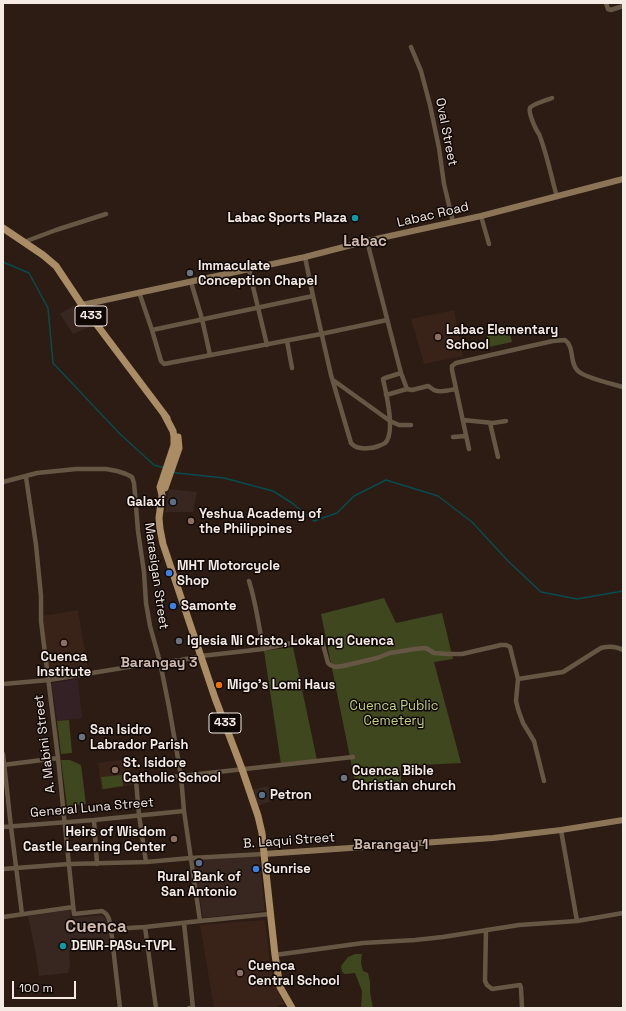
<!DOCTYPE html>
<html>
<head>
<meta charset="utf-8">
<style>
	body { margin:0 }
	#map { position:relative; width:626px; height:1011px; overflow:hidden; background:#2c1c14; font-family:"Space Grotesk",sans-serif }
	canvas { display:block }
	.frame { position:absolute; inset:0; border:4px solid #f6eae5; pointer-events:none }
	.scale { position:absolute; left:12px; top:981px; width:64px; height:18px; box-sizing:border-box; border:2px solid #f6eae5; border-top:0; padding-left:5px; font-size:12px; line-height:14px; white-space:nowrap; color:#f6eae5; -webkit-text-stroke:3px #0f0805; paint-order:stroke }
</style>
</head>
<body>
<div id="map">
<canvas width="626" height="1011"></canvas>
<div class="frame"></div>
<div class="scale">100 m</div>
</div>
<script>
const g = document.querySelector('canvas').getContext('2d');
g.lineJoin = 'round';
function fillPath(path, color) { g.fillStyle = color; g.fill(path, 'evenodd'); }
function trace(path, color, width, dash) { g.strokeStyle = color; g.lineWidth = width; g.lineCap = dash ? 'butt' : 'round'; g.setLineDash(dash || []); g.stroke(path); }
function write(font, color, halo, rows, align = 'center') {
  g.font = font + ' "Space Grotesk",sans-serif'; g.lineWidth = 3; g.setLineDash([]); g.textBaseline = 'middle'; g.strokeStyle = halo; g.fillStyle = color; for (const [text, x, y, turn = 0] of rows) {
    g.save(); g.translate(x, y); g.rotate((+turn || 0) * Math.PI / 180); g.textAlign = isNaN(turn) ? turn : align; if (halo) g.strokeText(text, 0, 0); g.fillText(text, 0, 0); g.restore();
  }
}
fillPath(new Path2D(`
	M 78,303 L 94,325 L 73,334 L 60,314 Z
	M 169,489 L 197,492 L 193,512 L 165,512 Z
	M 268,786 L 272,801 L 257,806 L 251,790 Z
	M 259,855 L 265,911 L 203,918 L 193,860 Z
	M 70,910 L 71,918 L 102,915 L 107,920 L 110,947 L 69,951 L 70,966 L 68,973 L 39,976 L 36,955 L 28,916 Z`), '#382620');
fillPath(new Path2D(`
	M 454,310 L 463,356 L 424,364 L 411,319 Z
	M 78,610 L 88,671 L 50,677 L 42,616 Z
	M 129,759 L 133,785 L 101,790 L 98,763 Z
	M 265,920 L 270,963 L 274,982 L 284,1004 L 277,1006 L 277,1008 L 214,1008 L 200,925 Z`), '#392318');
fillPath(new Path2D(`
	M 78,679 L 82,718 L 57,721 L 52,683 Z`), '#342125');
fillPath(new Path2D(`
	M 509,331 L 512,342 L 489,347 L 487,336 Z
	M 384,598 L 396,623 L 442,613 L 453,659 L 434,662 L 461,763 L 401,766 L 401,783 L 356,787 L 321,614 Z
	M 293,647 L 317,760 L 281,764 L 264,651 Z
	M 69,720 L 72,753 L 61,754 L 57,721 Z
	M 61,760 L 70,760 L 81,765 L 86,804 L 67,806 Z
	M 122,775 L 123,786 L 103,789 L 101,777 Z
	M 355,954 L 362,954 L 361,963 L 363,971 L 368,973 L 370,982 L 370,992 L 373,1008 L 361,1008 L 362,991 L 355,973 L 345,974 L 342,972 L 341,966 L 348,957 Z`), '#3f471e');
trace(new Path2D(`
	M 3,262 L 29,273 L 48,308 L 53,363 L 120,434 L 154,465 L 165,468
	M 174,472 L 177,473 L 224,478 L 273,491 L 292,503 L 314,521 L 337,513 L 354,496 L 386,480 L 438,496 L 472,522 L 508,561 L 541,592 L 577,599 L 623,591`), '#074c4f', 1.5);
trace(new Path2D(`
	M 606,3 L 608,9 L 611,10 L 623,6
	M 411,47 L 421,71 L 430,105 L 439,148 L 444,184 L 453,222
	M 552,98 C 547,100 531,105 530,108 C 528,113 536,130 539,134 C 547,154 551,176 557,197
	M 481,216 L 489,244
	M 367,241 L 401,373 L 407,389 L 412,390 L 428,386 C 430,387 432,389 434,390 C 439,393 450,390 456,389
	M 24,242 L 56,230 L 106,214
	M 305,257 L 313,296 L 331,375 L 351,443 C 356,449 363,449 370,448 C 374,448 382,445 385,443 C 396,433 386,392 383,379 L 385,378 L 401,373
	M 249,270 L 267,345
	M 191,282 L 202,319 L 210,355
	M 139,292 L 152,330 L 161,361 L 164,364 L 321,334 L 387,320
	M 152,330 L 313,296
	M 287,341 L 292,368
	M 333,380 L 390,421 L 399,425 L 411,425
	M 386,395 L 407,389
	M 463,420 L 493,423 L 506,421
	M 490,423 L 498,457
	M 453,437 L 466,436
	M 469,449 L 452,370 L 452,366 L 456,363 L 526,347 L 553,341 L 565,340 C 575,347 569,363 578,371 C 585,378 613,384 623,387
	M 26,477 L 36,545 L 41,596 L 41,621 L 58,758 L 74,914 L 102,911 C 109,914 110,922 111,929 L 120,1008
	M 3,482 L 37,473 L 76,469 L 106,469 L 117,471 L 126,474 L 132,477 L 134,483 L 135,494 L 138,531 L 144,572 L 146,603 L 150,626 L 160,662 L 169,707 L 181,776 L 184,811 L 200,921
	M 249,581 C 256,603 259,626 263,649
	M 518,679 L 516,701 L 518,709 L 523,723 L 534,741 L 544,781
	M 3,684 L 49,680 L 153,663 L 181,660 L 201,656 L 263,649 L 305,640 L 320,639 L 322,641 L 328,663 L 330,665 L 335,667 L 343,666 L 377,658 L 390,653 L 415,649 L 426,648 L 434,653 L 448,654 L 462,654 L 501,645 L 506,645 L 510,647 L 518,679 L 563,672 L 601,648 C 609,646 616,646 623,650
	M 3,754 L 11,827 L 22,914
	M 3,765 L 58,758
	M 94,820 L 97,864
	M 3,827 L 94,820 L 184,811
	M 561,830 L 577,921
	M 146,862 L 139,815 L 136,781 L 353,757
	M 3,869 L 69,864 L 146,862 L 191,858 L 264,854
	M 3,917 L 73,907
	M 184,923 L 193,1008 L 189,1008
	M 145,927 L 156,1008
	M 111,929 L 145,927 L 200,921 L 270,914
	M 486,930 L 485,981 L 487,985 L 492,989 L 520,985 L 521,988 L 522,1008
	M 275,955 L 363,943 L 415,940 L 443,937 L 519,925 L 577,921 L 623,913`), '#655744', 4.5);
trace(new Path2D(`
	M 82,305 L 305,257 L 367,241 L 481,216 L 623,179
	M 264,854 L 493,838 L 561,830 L 623,820`), '#8c7557', 6);
trace(new Path2D(`
	M 3,228 L 43,255 L 56,266 L 82,305 L 167,418
	M 164,414 L 173,431 L 174,437 L 174,445 L 160,487 L 162,495 L 159,518 L 160,529 L 163,544 L 215,698 L 242,769 L 258,816 L 262,833 L 264,854 L 275,955 L 280,987 L 292,1008
	M 165,488 L 179,448 L 178,437`), '#aa8d65', 7);
for (const [x, y, r, color] of [
	[355,218,4,"#0f9aa8"],
	[190,273,4,"#6b7280"],
	[438,337,4,"#8d6e63"],
	[173,502,4,"#5c6f8a"],
	[191,521,4,"#8d6e63"],
	[169,573,4,"#3f7fe0"],
	[173,606,4,"#3f7fe0"],
	[179,641,4,"#6b7280"],
	[64,643,4,"#8d6e63"],
	[219,685,4,"#e8710a"],
	[82,737,4,"#6b7280"],
	[115,770,4,"#8d6e63"],
	[344,778,4,"#6b7280"],
	[262,795,4,"#5c6f8a"],
	[174,839,4,"#8d6e63"],
	[199,863,4,"#5c6f8a"],
	[256,869,4,"#3f7fe0"],
	[63,946,4,"#0f9aa8"],
	[240,973,4,"#8d6e63"]
]) { const dot = new Path2D(); dot.arc(x, y, r, 0, 2 * Math.PI); g.fillStyle = color; g.fill(dot); trace(dot, '#0f0805', 1.5); }
for (const [x, y, w] of [
	[91,316,32],
	[225,723,32]
]) { const box = new Path2D(); box.roundRect(x - w / 2, y - 10, w, 20, 3); g.fillStyle = '#0f0805'; g.fill(box); trace(box, '#f6eae5', 1); }
write('bold 12px', '#f6eae5', null, [
	["433",91,316],
	["433",225,723]
]);
write('13px', '#f6eae5', '#0f0805', [
	["Oval Street",446,132,79],
	["Labac Road",433,215,-13],
	["Marasigan Street",156,576,82],
	["A. Mabini Street",45,744,-97],
	["General Luna Street",92,808,-5],
	["B. Laqui Street",289,841,-4]
]);
write('bold 13px', '#f6eae5', '#0f0805', [
	["Labac Sports Plaza",347,218,"right"],
	["Immaculate",198,266],
	["Conception Chapel",198,281],
	["Labac Elementary",446,330],
	["School",446,345],
	["Galaxi",165,502,"right"],
	["Yeshua Academy of",199,514],
	["the Philippines",199,529],
	["MHT Motorcycle",177,566],
	["Shop",177,581],
	["Samonte",181,606],
	["Iglesia Ni Cristo, Lokal ng Cuenca",187,641],
	["Cuenca",64,657,"center"],
	["Institute",64,672,"center"],
	["Migo's Lomi Haus",227,685],
	["San Isidro",90,730],
	["Labrador Parish",90,745],
	["St. Isidore",123,763],
	["Catholic School",123,778],
	["Cuenca Bible",352,771],
	["Christian church",352,786],
	["Petron",270,795],
	["Heirs of Wisdom",166,832,"right"],
	["Castle Learning Center",166,847,"right"],
	["Sunrise",264,869],
	["Rural Bank of",199,877,"center"],
	["San Antonio",199,892,"center"],
	["DENR-PASu-TVPL",71,946],
	["Cuenca",248,966],
	["Central School",248,981]
], 'left');
write('13px', '#c3d483', '#0f0805', [
	["Cuenca Public",394,706],
	["Cemetery",394,721]
]);
write('bold 14px', '#d0baaf', '#0f0805', [
	["Barangay 3",159,663],
	["Barangay 1",391,845]
]);
write('bold 15px', '#d0baaf', '#0f0805', [
	["Labac",365,242]
]);
write('bold 17px', '#d0baaf', '#0f0805', [
	["Cuenca",96,927]
]);
</script>
</body>
</html>
